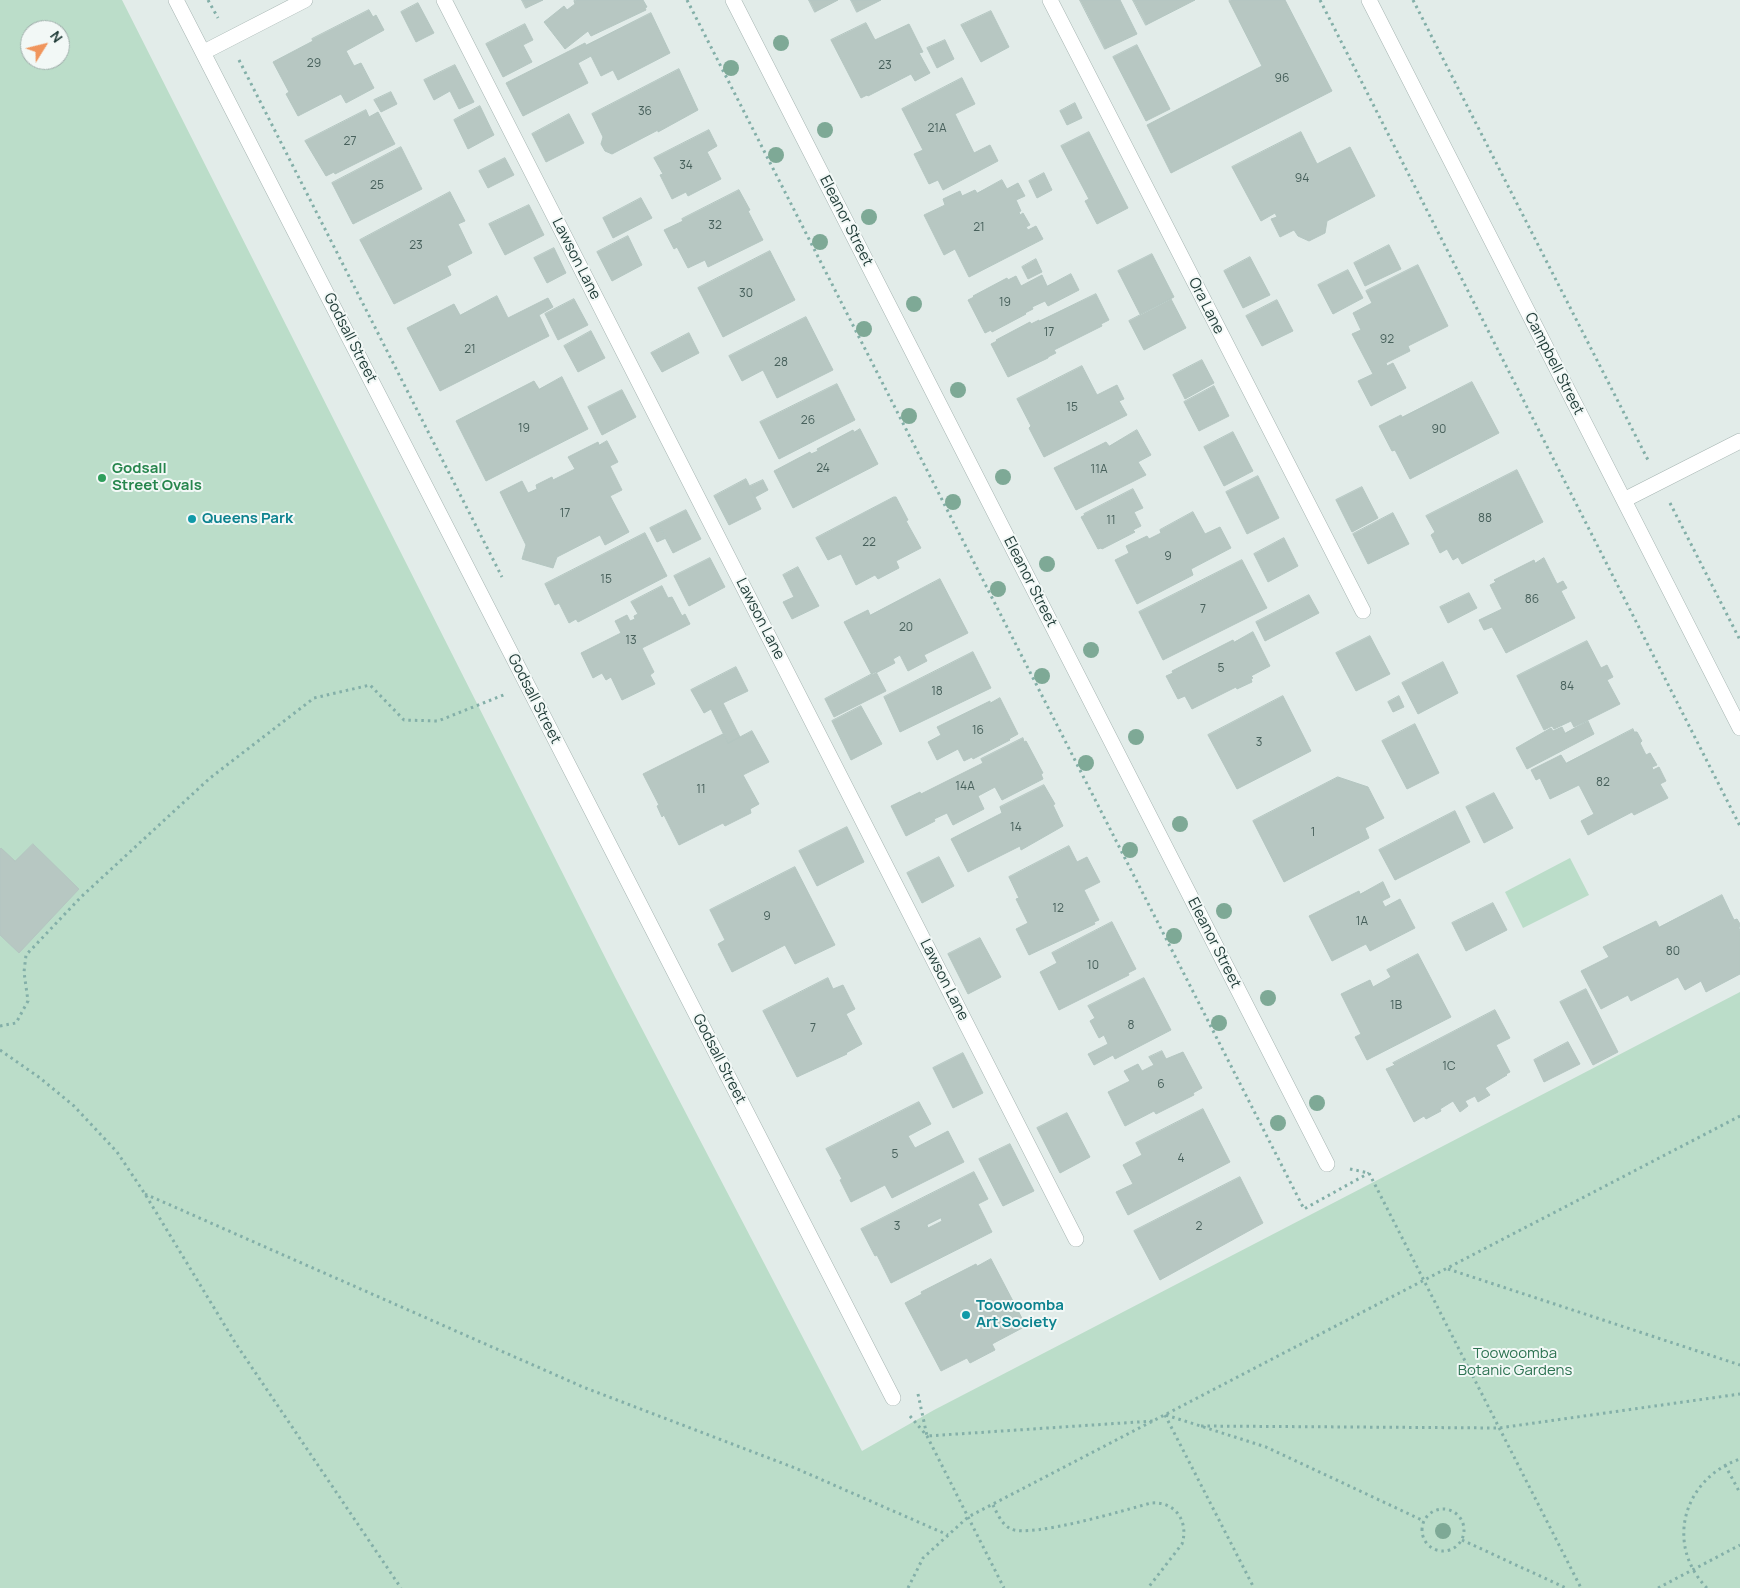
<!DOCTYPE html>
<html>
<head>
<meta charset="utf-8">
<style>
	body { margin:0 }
	#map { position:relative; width:1740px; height:1588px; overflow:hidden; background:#e2ece9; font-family:Manrope,sans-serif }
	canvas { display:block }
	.north { position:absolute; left:20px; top:20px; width:50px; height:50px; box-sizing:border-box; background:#f2f8f6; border:1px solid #9fadaa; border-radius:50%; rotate:54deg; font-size:14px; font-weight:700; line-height:20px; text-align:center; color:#223d39 }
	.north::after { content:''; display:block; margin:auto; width:18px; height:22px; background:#f0955c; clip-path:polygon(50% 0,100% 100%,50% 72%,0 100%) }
</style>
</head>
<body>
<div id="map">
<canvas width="1740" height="1588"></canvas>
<div class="north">N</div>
</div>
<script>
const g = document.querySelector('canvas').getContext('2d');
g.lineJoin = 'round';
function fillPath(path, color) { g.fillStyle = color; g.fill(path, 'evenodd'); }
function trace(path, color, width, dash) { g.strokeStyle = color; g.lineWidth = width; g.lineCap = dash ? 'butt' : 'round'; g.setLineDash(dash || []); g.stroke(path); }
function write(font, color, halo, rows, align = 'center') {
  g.font = font + ' Manrope,sans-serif'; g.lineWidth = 4; g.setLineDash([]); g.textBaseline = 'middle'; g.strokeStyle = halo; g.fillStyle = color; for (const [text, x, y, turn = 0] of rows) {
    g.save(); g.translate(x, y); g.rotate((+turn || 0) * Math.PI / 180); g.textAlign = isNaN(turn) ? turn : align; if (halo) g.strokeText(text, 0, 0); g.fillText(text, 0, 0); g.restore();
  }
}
fillPath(new Path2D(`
	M 0,0 L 122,0 L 616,979 L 862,1451 L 934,1410 L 1740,992 L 1740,1588 L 0,1588 ZM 30,30 L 60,30 L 60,60 L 30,60 Z
	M 1570,858 L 1589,895 L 1523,928 L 1505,892 Z`), '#bbddc9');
const building = new Path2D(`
	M 522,0 L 543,0 L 526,8 Z
	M 576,0 L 643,0 L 647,7 L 645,8 L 646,10 L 591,36 L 588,31 L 565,49 L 544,22 L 564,6 L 567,10 L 575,4 L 574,1 Z
	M 809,0 L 838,0 L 815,12 Z
	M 851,0 L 881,0 L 857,12 Z
	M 1080,0 L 1120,0 L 1137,34 L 1105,49 Z
	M 1133,0 L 1195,0 L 1146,25 Z
	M 1231,0 L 1285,0 L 1332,91 L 1171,173 L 1147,125 L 1262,66 L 1229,1 Z
	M 418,3 L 434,33 L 416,42 L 401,12 Z
	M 369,10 L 373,17 L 376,15 L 384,30 L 346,51 L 354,66 L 361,63 L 374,88 L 346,103 L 341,94 L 298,116 L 286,94 L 289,92 L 273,62 L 313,41 L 312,39 Z
	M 991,11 L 1009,47 L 981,62 L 961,25 Z
	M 651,13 L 670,53 L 618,80 L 613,70 L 601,76 L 591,56 L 578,63 L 588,83 L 523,116 L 506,83 L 585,43 L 586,45 Z
	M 866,23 L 875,40 L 909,24 L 923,52 L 919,53 L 930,73 L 915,81 L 911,74 L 868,96 L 867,95 L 861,98 L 831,40 Z
	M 525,24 L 533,40 L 523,45 L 532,62 L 503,77 L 486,44 Z
	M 945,40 L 954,59 L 937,68 L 927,48 Z
	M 1137,45 L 1170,109 L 1146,121 L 1113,57 Z
	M 455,65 L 474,102 L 459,109 L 450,91 L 434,100 L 424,80 Z
	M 679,69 L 698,110 L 658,132 L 658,130 L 612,154 L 605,151 L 601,144 L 603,137 L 592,114 Z
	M 962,78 L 975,104 L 955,114 L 974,153 L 990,145 L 998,161 L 943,190 L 938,180 L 929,184 L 914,154 L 923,150 L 902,109 Z
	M 391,92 L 397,104 L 381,112 L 374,100 Z
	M 1075,103 L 1082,118 L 1067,125 L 1060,111 Z
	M 480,106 L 494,135 L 468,149 L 454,120 Z
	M 366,110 L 369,117 L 378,112 L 395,144 L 335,174 L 334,172 L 326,176 L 305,141 Z
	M 569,114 L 584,143 L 546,162 L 532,134 Z
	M 709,130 L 717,146 L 707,152 L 721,179 L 688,196 L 686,192 L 672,199 L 660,175 L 663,174 L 654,158 Z
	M 1089,132 L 1128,208 L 1097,224 L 1085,201 L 1089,199 L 1061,146 Z
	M 1301,132 L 1317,164 L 1350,147 L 1375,196 L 1327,221 L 1325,233 L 1309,241 L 1298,236 L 1294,230 L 1280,237 L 1271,219 L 1277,217 L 1275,213 L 1261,221 L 1232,167 Z
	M 401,147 L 422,189 L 353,224 L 332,183 Z
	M 505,158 L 514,175 L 488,188 L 479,171 Z
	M 1044,173 L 1052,190 L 1037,198 L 1029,181 Z
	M 1002,180 L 1007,189 L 1018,183 L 1025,196 L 1016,200 L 1021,211 L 1019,212 L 1020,215 L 1023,213 L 1030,225 L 1026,227 L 1028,230 L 1036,226 L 1043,239 L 969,277 L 955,249 L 944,255 L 924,215 L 945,205 L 943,199 L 960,191 L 962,196 L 975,190 L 977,193 Z
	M 739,190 L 750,210 L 748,211 L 763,240 L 708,267 L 705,260 L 688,268 L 677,247 L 674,249 L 664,230 L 683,221 L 682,219 Z
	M 450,192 L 465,221 L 458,224 L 472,253 L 447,266 L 451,275 L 394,304 L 360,240 Z
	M 641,198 L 652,218 L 613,238 L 603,218 Z
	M 529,205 L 544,235 L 505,255 L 489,224 Z
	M 628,236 L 642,265 L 612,281 L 597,252 Z
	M 1389,245 L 1401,269 L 1365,286 L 1354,263 Z
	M 554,248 L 566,273 L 547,283 L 534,258 Z
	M 770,251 L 795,300 L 723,337 L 698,288 Z
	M 1152,254 L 1174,297 L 1140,314 L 1118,271 Z
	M 1250,257 L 1270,295 L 1243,308 L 1224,271 Z
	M 1036,259 L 1042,272 L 1028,279 L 1022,267 Z
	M 1418,265 L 1448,326 L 1408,346 L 1410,351 L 1386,363 L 1387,366 L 1393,363 L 1406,388 L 1371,406 L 1358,381 L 1373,374 L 1352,334 L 1361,330 L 1353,313 L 1372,303 L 1366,291 Z
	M 1348,270 L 1363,298 L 1333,314 L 1318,285 Z
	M 1071,274 L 1079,290 L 1048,306 L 1045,301 L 1032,307 L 1033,309 L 1025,313 L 1026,314 L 992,332 L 991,330 L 985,333 L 968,300 L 974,297 L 973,296 L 1007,278 L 1008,280 L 1016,276 L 1021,286 L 1042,275 L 1047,286 Z
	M 1096,294 L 1109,320 L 1101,324 L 1102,326 L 1054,350 L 1056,353 L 1048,357 L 1048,358 L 1008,377 L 991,344 L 997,341 L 996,340 L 1030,322 L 1031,324 L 1039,320 L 1039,321 Z
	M 497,296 L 508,318 L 548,298 L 553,307 L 539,315 L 549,336 L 440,391 L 407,328 L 454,304 L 460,315 Z
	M 574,299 L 588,325 L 558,340 L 545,314 Z
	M 1171,299 L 1186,328 L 1144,350 L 1129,321 Z
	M 1277,300 L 1293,331 L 1262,346 L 1246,316 Z
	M 806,317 L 833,370 L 777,398 L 763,370 L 742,381 L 729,356 Z
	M 591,331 L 605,358 L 578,372 L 564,346 Z
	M 689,333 L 699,353 L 662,372 L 651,353 Z
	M 1202,360 L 1214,383 L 1185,399 L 1173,375 Z
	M 1082,366 L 1097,395 L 1117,385 L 1124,399 L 1119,401 L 1127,415 L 1044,457 L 1029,428 L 1031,426 L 1017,399 Z
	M 562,377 L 588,429 L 486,481 L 456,421 L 534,381 L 539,389 Z
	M 1472,382 L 1499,433 L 1410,479 L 1395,450 L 1392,451 L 1379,426 L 1401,415 L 1402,417 Z
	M 837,384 L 855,420 L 779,459 L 760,422 Z
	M 1214,386 L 1229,416 L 1199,431 L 1184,402 Z
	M 622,390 L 636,417 L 602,435 L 588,407 Z
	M 860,429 L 878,464 L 793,508 L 774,471 L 810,452 L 811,454 L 818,451 L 817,449 L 853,430 L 854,432 Z
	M 1137,430 L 1151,455 L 1138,462 L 1146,475 L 1076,510 L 1054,468 L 1106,442 L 1109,446 Z
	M 1233,432 L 1253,471 L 1224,486 L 1204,447 Z
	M 607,441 L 618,462 L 610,466 L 622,490 L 610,496 L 629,532 L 605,545 L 600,535 L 557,557 L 553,568 L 522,559 L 526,545 L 500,492 L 522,481 L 528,493 L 537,489 L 536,485 L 552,477 L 553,480 L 575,469 L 568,457 L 598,442 L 599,445 Z
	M 1517,470 L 1543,522 L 1462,564 L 1458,557 L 1453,560 L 1447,549 L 1440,553 L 1431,535 L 1435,532 L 1426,516 Z
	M 1258,476 L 1279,518 L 1247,534 L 1226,492 Z
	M 746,479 L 761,509 L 729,525 L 714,496 Z
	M 763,480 L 768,490 L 755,497 L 750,486 Z
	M 1362,487 L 1378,518 L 1352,532 L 1336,500 Z
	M 1133,489 L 1143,508 L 1134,512 L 1141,526 L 1133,530 L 1135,532 L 1102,549 L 1101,548 L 1098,549 L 1081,517 L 1085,515 L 1084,514 Z
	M 894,497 L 896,497 L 908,520 L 906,521 L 921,548 L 896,561 L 899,568 L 878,579 L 875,575 L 856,585 L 841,554 L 828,560 L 816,538 Z
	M 686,510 L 701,539 L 673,553 L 658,524 Z
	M 1193,512 L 1205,534 L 1220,527 L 1231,548 L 1191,569 L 1193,575 L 1137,604 L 1115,560 L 1129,553 L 1126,546 L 1147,536 L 1149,539 L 1161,533 L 1160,530 Z
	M 1393,513 L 1409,544 L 1368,564 L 1353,534 Z
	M 658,524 L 666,538 L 657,542 L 650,528 Z
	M 645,533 L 667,576 L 578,622 L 576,619 L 569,623 L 559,603 L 555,605 L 545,584 Z
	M 1284,538 L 1298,566 L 1268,582 L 1254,554 Z
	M 710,558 L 725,587 L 689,606 L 674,576 Z
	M 1544,558 L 1557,584 L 1563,581 L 1567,588 L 1561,591 L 1575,618 L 1506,653 L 1492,627 L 1484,630 L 1479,620 L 1502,609 L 1490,585 L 1496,582 L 1494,580 L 1534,560 L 1535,563 Z
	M 1242,560 L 1267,608 L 1163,660 L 1139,612 Z
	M 798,567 L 819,606 L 792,619 L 783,602 L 794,597 L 783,575 Z
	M 940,579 L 968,633 L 924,655 L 927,661 L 908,671 L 900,655 L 893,659 L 895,663 L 872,675 L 844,622 L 868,610 L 870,615 Z
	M 662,586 L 668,598 L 672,597 L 682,616 L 685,614 L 690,624 L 642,648 L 654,672 L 650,675 L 655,684 L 622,700 L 611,677 L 606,680 L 602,673 L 593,678 L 581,653 L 621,633 L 615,621 L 627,615 L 630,621 L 635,619 L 634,616 L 638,614 L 631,602 Z
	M 1469,593 L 1477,608 L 1448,623 L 1440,607 Z
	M 1309,595 L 1319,613 L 1265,641 L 1256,622 Z
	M 1253,632 L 1270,666 L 1251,676 L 1253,678 L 1251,679 L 1252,682 L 1237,689 L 1236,687 L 1192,709 L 1185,696 L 1178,699 L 1166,676 L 1173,673 L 1172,671 L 1233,640 L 1234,642 Z
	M 1370,636 L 1390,674 L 1356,691 L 1336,653 Z
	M 1587,641 L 1601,668 L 1607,665 L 1613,677 L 1607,680 L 1620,704 L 1574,727 L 1571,721 L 1554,729 L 1552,726 L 1544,730 L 1517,676 Z
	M 973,652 L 991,688 L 900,732 L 884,697 Z
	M 1443,662 L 1458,693 L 1418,714 L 1402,683 Z
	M 736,667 L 748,691 L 723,703 L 740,737 L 728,743 L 711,709 L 704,713 L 691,690 Z
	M 876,672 L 886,691 L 834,717 L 825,699 Z
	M 1283,696 L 1311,751 L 1237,789 L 1208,735 Z
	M 1399,696 L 1404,707 L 1393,712 L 1388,702 Z
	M 1000,698 L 1018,734 L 1009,739 L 1010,740 L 973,759 L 972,757 L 964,761 L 958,749 L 937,760 L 928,742 L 941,735 L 937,727 L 990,701 L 990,703 Z
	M 861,706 L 882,744 L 851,760 L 832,721 Z
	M 1588,721 L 1594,734 L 1527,769 L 1516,748 L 1551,728 L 1553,731 L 1562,727 L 1565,733 Z
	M 1415,724 L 1439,773 L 1407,789 L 1382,741 Z
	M 1633,729 L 1634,732 L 1637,732 L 1642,741 L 1640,743 L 1646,755 L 1650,753 L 1657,765 L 1652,767 L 1653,770 L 1659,767 L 1666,781 L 1660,784 L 1668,798 L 1634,815 L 1632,812 L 1588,835 L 1581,821 L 1594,814 L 1579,785 L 1550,799 L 1540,778 L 1536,780 L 1531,770 L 1561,755 L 1566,763 Z
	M 752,731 L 769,762 L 743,775 L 759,804 L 750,809 L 751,813 L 725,826 L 723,823 L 679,845 L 664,815 L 662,817 L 657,806 L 659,805 L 643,774 L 723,734 L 728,743 Z
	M 1023,738 L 1024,742 L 1026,741 L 1043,773 L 1041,774 L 1043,779 L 1002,800 L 995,787 L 978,796 L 984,809 L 953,825 L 947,813 L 934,819 L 935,821 L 906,836 L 891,806 L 920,792 L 921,794 L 983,763 L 981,759 Z
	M 1338,777 L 1368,787 L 1384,818 L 1365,828 L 1369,838 L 1284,882 L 1253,821 Z
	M 1044,785 L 1055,804 L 1053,805 L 1063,826 L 1021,850 L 1020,846 L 968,872 L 951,839 L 1002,813 L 1000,807 Z
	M 1494,793 L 1513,828 L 1484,843 L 1466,807 Z
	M 1455,811 L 1470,842 L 1395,880 L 1379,850 Z
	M 847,827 L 864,862 L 817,886 L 799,851 Z
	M 33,844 L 79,889 L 19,953 L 0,935 L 0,849 L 1,848 L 15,861 Z
	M 1069,846 L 1077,862 L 1087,857 L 1100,882 L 1084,890 L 1099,920 L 1094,922 L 1095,924 L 1029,955 L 1016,929 L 1028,923 L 1016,899 L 1019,898 L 1009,877 Z
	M 939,857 L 954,886 L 922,903 L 907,873 Z
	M 795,867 L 835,945 L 795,964 L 785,945 L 732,972 L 718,944 L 725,940 L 710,910 Z
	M 1383,882 L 1390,897 L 1382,901 L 1385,907 L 1400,899 L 1415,928 L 1370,951 L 1366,944 L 1332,961 L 1309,916 L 1359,891 L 1360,894 Z
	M 1722,895 L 1734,920 L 1737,919 L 1740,924 L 1739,928 L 1740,931 L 1740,974 L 1706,992 L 1701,981 L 1685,990 L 1678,977 L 1631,1001 L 1628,995 L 1601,1009 L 1581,971 L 1609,957 L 1603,947 L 1656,921 L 1659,927 Z
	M 1493,903 L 1507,930 L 1466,951 L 1452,923 Z
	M 1112,922 L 1136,969 L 1128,973 L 1129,975 L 1059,1010 L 1040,972 L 1057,963 L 1052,953 Z
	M 980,938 L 1001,977 L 968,994 L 948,954 Z
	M 1418,954 L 1451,1017 L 1367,1060 L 1355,1037 L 1361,1034 L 1341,994 L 1370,980 L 1373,987 L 1391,977 L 1387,970 Z
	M 828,978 L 833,989 L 843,985 L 855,1009 L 846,1014 L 862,1044 L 846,1053 L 847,1054 L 797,1077 L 763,1011 Z
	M 1144,978 L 1171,1030 L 1115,1059 L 1113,1055 L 1094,1065 L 1088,1054 L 1108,1044 L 1104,1035 L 1099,1038 L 1090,1021 L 1095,1018 L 1088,1006 Z
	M 1586,989 L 1618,1052 L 1593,1065 L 1560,1002 Z
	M 1495,1010 L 1510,1038 L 1496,1045 L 1510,1072 L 1506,1074 L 1507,1075 L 1485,1088 L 1490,1095 L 1478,1102 L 1475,1096 L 1465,1101 L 1468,1106 L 1460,1112 L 1453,1101 L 1440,1109 L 1441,1111 L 1426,1119 L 1424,1116 L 1414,1122 L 1386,1069 L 1395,1065 L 1393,1063 Z
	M 1568,1042 L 1580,1064 L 1544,1082 L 1534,1060 Z
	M 1162,1051 L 1166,1059 L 1183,1052 L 1202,1088 L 1193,1093 L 1194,1095 L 1156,1114 L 1154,1111 L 1125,1126 L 1108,1092 L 1130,1081 L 1124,1071 L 1138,1064 L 1142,1071 L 1154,1065 L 1149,1057 Z
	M 963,1053 L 983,1093 L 953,1108 L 933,1068 Z
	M 919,1102 L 931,1124 L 908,1136 L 915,1148 L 948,1131 L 964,1162 L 892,1198 L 885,1185 L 851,1202 L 840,1180 L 842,1179 L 826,1149 Z
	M 1203,1109 L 1230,1162 L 1128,1215 L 1116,1192 L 1133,1184 L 1123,1165 L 1142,1155 L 1136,1143 Z
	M 1067,1113 L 1090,1157 L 1060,1173 L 1037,1128 Z
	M 1010,1144 L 1034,1191 L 1003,1206 L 979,1159 Z
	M 974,1172 L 988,1199 L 978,1204 L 992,1232 L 891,1283 L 877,1255 L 875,1256 L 861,1229 ZM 941,1218 L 942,1221 L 928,1228 L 927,1225 Z
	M 1240,1177 L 1263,1223 L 1160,1280 L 1134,1231 Z
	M 991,1259 L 1026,1326 L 992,1344 L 995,1350 L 970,1363 L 967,1358 L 941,1371 L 905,1303 L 922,1294 L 921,1292 L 976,1264 L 977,1266 Z`);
fillPath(building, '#b7c7c2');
trace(building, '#b4c6c1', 1);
const lane = new Path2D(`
	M 444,0 L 1076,1239
	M 204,52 L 305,0`);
const street = new Path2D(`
	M 176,0 L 893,1398
	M 733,0 L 1327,1164
	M 1050,0 L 1363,611
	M 1369,0 L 1740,728
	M 1624,500 L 1740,441`);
trace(lane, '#a5b4b1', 16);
trace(street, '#a5b4b1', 16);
trace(new Path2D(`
	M 208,0 L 218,18
	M 687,0 L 1304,1209 L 1369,1173
	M 1320,0 L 1740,826
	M 1413,0 L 1649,462
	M 239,60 L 502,577
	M 1670,503 L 1740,640
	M 0,1026 L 16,1023 L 28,1001 L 24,972 L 26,955 L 81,897 L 210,778 L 314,698 L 370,685 L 404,720 L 438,721 L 506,694
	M 0,1050 L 40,1078 L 74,1106 L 117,1152 L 145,1194 L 236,1344 L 401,1588
	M 1350,1169 L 1369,1173 L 1581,1588
	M 145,1194 L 583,1387 L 795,1468 L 948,1535
	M 1448,1269 L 1740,1365
	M 918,1394 L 927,1436 L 1153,1421
	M 1165,1415 L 1254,1588
	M 1166,1415 L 1266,1447 L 1424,1521
	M 910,1416 L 927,1436 L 1004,1588
	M 1201,1426 L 1499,1428 L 1740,1394
	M 1725,1465 L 1740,1493
	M 993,1505 C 997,1513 1002,1525 1011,1529 C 1032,1538 1125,1510 1151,1503 C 1176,1501 1189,1522 1182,1544 L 1148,1588
	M1422 1530a21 21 0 1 1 42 0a21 21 0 1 1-42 0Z
	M 1462,1540 L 1566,1588
	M 908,1588 L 923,1558 L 968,1517 L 1740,1116
	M 1658,1588 L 1740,1545
	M 1707,1588 C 1664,1544 1684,1478 1740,1459`), '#83afa8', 3, [2.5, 4]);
trace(lane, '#fff', 15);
trace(street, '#fff', 15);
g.fillStyle = '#7ea996';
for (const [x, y] of [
	[781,43],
	[731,68],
	[825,130],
	[776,155],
	[869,217],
	[820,242],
	[914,304],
	[864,329],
	[958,390],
	[909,416],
	[1003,477],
	[953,502],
	[1047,564],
	[998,589],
	[1091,650],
	[1042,676],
	[1136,737],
	[1086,763],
	[1180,824],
	[1130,850],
	[1224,911],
	[1174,936],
	[1268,998],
	[1219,1023],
	[1317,1103],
	[1278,1123],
	[1443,1531]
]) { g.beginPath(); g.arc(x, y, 8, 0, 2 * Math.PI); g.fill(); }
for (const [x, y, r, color] of [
	[102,478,5,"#2e9e5b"],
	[192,519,5,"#0f9aa8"],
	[966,1315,5,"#0f9aa8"]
]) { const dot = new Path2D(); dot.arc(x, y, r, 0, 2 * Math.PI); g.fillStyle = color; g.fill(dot); trace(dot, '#f2f8f6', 2); }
write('12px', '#47605b', null, [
	["29",314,64],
	["23",885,66],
	["96",1282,79],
	["36",645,112],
	["21A",937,129],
	["27",350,142],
	["34",686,166],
	["94",1302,179],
	["25",377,186],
	["32",715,226],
	["21",979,228],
	["23",416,246],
	["30",746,294],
	["19",1005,303],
	["17",1049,333],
	["92",1387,340],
	["21",470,350],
	["28",781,363],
	["15",1072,408],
	["26",808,421],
	["19",524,429],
	["90",1439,430],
	["24",823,469],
	["11A",1099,470],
	["17",565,514],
	["88",1485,519],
	["11",1111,521],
	["22",869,543],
	["9",1168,557],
	["15",606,580],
	["86",1532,600],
	["7",1203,610],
	["20",906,628],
	["13",631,641],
	["5",1221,669],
	["84",1567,687],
	["18",937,692],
	["16",978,731],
	["3",1259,743],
	["82",1603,783],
	["14A",965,787],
	["11",701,790],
	["14",1016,828],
	["1",1313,833],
	["12",1058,909],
	["9",767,917],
	["1A",1362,922],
	["80",1673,952],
	["10",1093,966],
	["1B",1396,1006],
	["8",1131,1026],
	["7",813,1029],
	["1C",1449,1067],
	["6",1161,1085],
	["5",895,1155],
	["4",1181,1159],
	["3",897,1227],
	["2",1199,1227]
]);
write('15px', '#223d39', '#f2f8f6', [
	["Eleanor Street",846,221,63],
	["Lawson Lane",576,259,63],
	["Ora Lane",1206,306,63],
	["Godsall Street",350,338,63],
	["Campbell Street",1554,364,63],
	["Eleanor Street",1030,582,63],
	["Lawson Lane",760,619,63],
	["Godsall Street",534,699,63],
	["Eleanor Street",1214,943,63],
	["Lawson Lane",944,980,63],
	["Godsall Street",719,1059,63]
]);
write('bold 15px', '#27864d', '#f2f8f6', [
	["Godsall",112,469],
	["Street Ovals",112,486]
], 'left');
write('bold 15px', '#0d838f', '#f2f8f6', [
	["Queens Park",202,519],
	["Toowoomba",976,1306],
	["Art Society",976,1323]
], 'left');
write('15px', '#2d7352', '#f2f8f6', [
	["Toowoomba",1515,1354],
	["Botanic Gardens",1515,1371]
]);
</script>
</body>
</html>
